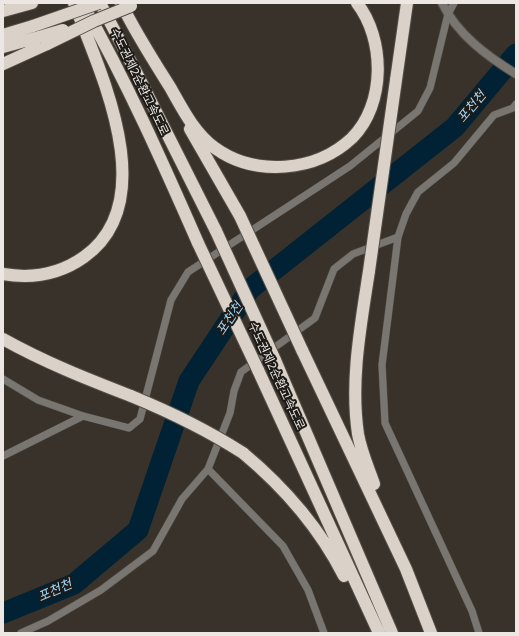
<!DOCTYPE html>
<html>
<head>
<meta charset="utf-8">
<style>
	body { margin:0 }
	#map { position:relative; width:519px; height:636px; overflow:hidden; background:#38322a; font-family:"IBM Plex Sans",sans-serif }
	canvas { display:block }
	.frame { position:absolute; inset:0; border:4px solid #ece7e2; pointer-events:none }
</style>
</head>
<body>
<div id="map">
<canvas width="519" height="636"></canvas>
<div class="frame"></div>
</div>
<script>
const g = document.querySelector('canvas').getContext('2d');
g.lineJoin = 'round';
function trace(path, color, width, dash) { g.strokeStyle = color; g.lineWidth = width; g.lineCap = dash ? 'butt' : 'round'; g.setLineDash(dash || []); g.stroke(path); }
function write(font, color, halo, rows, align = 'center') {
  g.font = font + ' "IBM Plex Sans","Noto Sans KR",sans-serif'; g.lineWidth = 4; g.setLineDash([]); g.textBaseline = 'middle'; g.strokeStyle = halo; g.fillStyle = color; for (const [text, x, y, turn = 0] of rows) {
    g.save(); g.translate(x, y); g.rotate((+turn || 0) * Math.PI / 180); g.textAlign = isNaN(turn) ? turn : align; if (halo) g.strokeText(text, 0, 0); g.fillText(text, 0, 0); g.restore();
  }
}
trace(new Path2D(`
	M 3,613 L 74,584 L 138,530 L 189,381 L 250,289 L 455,127 L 516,54`), '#002234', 21);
const lane = new Path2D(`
	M 3,379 L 38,400 L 83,416 L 129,428 L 140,419 L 171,300 L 188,272 L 350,166 L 418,111 L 430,88 L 448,14 L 454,3
	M 3,456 L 83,416
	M 208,469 L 283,546 L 308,590 L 324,633
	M 21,633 L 48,621 L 101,590 L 153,551 L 182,499 L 208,469 L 230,413 L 234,391 L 241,372 L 315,318 L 334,269 L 353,254 L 398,237
	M 479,633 L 472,611 L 385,423 L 382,365 L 398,237 L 406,214 L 418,192 L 454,163 L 494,115 L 513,108 L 516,104`);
const street = new Path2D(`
	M 442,3 C 458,35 487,56 516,74`);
const highway = new Path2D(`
	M 82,3 C 126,80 162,161 198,243
	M 100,3 L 133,66 L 216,231
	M 121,3 C 135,32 153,60 170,87 C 182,108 194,133 215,148 C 255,177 316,172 352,138 C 386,104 385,39 357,3
	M 3,11 L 32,3
	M 3,35 L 33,26
	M 3,47 L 39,37
	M 3,64 L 47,44
	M 396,80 L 407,3
	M 190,129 L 240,216
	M 369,271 C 361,324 350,380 358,434 C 361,451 368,467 374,484
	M 3,274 C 32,279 60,274 84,257 C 163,201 100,72 74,3
	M 3,339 C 44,362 87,379 131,396
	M 302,350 L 406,569 L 431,633
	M 275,360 L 392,633
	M 258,370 L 379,633
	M 243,453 C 285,488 319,527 344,576`);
trace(lane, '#554f47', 8);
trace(street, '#554f47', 10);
trace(highway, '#554f47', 14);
trace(lane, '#797672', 7);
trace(street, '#797672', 8);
trace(highway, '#dad2c8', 12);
const highwayBridge = new Path2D(`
	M 33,26 L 99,3
	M 39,37 L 63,30
	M 47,44 L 94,21 L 131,6
	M 240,216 L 302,350
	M 216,231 L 275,360
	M 198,243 L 258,370
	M 369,271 L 396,80
	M 131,396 C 170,412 207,430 243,453`);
trace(highwayBridge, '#554f47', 14, []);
trace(highwayBridge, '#dad2c8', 12);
write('12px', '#ece7e2', '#1d1a17', [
	["수도권제2순환고속도로",139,82,64],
	["수도권제2순환고속도로",276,376,65]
]);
write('italic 13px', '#9ed9fb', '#1d1a17', [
	["포천천",472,107,-50],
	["포천천",230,319,-56],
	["포천천",55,591,-24]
]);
</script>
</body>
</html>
